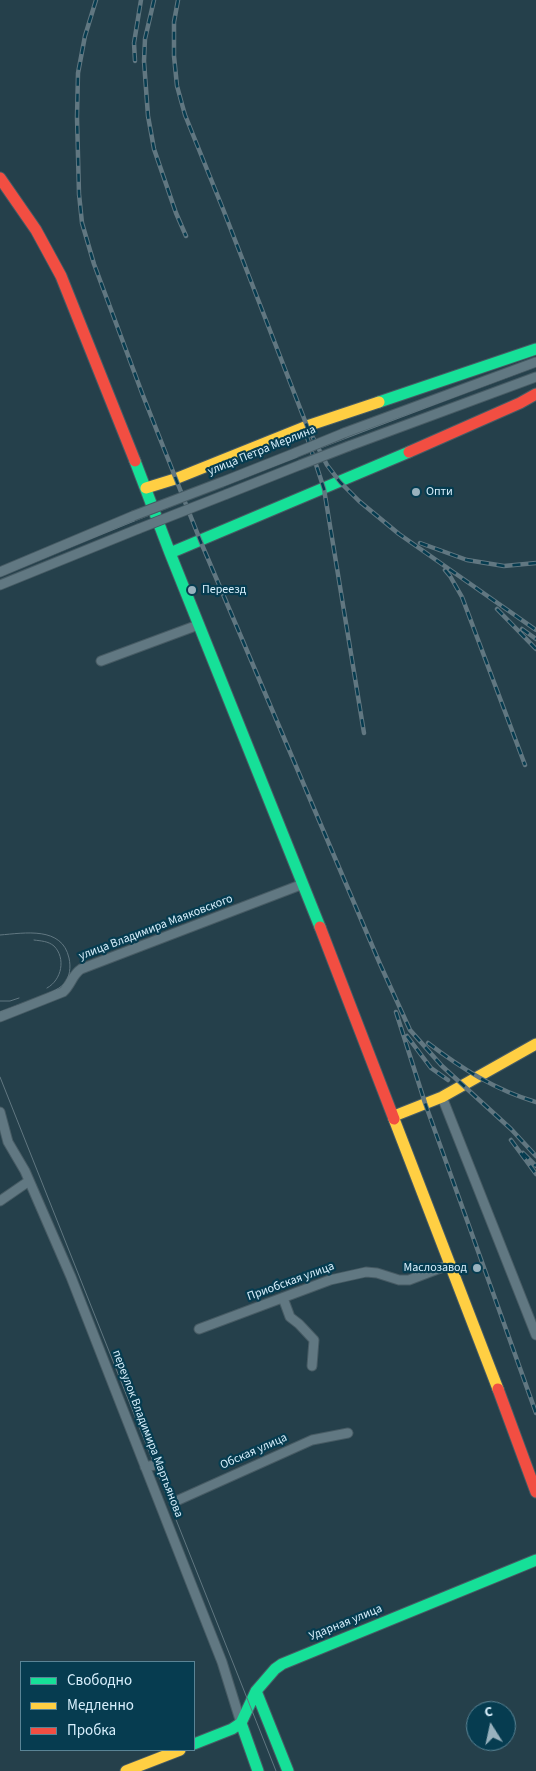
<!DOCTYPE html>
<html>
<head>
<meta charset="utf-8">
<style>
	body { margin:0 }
	#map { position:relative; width:536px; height:1771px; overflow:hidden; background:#25404b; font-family:"Source Sans 3",sans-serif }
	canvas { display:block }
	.legend { position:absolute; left:20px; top:1661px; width:175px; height:90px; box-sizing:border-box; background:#063c50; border:1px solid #5a8495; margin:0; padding:6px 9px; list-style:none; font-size:15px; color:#d7effc }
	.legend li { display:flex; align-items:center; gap:10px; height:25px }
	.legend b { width:25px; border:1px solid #5a8495 }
	.north { position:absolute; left:466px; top:1701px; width:50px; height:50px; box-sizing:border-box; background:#063c50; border:1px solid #5a8495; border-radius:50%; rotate:350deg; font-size:14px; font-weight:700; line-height:20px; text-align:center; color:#d7effc }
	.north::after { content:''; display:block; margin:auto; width:18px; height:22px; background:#99b2be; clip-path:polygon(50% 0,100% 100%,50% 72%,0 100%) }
</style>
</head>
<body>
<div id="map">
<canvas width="536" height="1771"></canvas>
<ul class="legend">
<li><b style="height:6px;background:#16e098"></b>Свободно</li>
<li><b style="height:6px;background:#ffcf43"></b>Медленно</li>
<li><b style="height:6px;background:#f24e42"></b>Пробка</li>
</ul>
<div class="north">С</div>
</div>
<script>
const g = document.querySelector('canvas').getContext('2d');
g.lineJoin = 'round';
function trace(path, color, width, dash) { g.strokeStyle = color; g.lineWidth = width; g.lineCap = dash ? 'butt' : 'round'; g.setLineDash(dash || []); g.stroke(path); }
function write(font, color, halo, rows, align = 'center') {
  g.font = font + ' "Source Sans 3",sans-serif'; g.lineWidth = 4.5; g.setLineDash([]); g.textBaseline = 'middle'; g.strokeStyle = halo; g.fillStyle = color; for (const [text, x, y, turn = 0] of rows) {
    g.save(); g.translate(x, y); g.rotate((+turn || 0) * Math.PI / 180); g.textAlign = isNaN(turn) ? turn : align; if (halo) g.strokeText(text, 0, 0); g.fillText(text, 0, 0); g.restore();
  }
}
const street = new Path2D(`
	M 344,433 L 536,362
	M 349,446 L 536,377
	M 222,482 L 295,453
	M 227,494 L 300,465
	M 0,572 L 133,516
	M 0,585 L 138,529
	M 101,661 L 198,625
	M 0,1017 L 63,992 C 71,985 72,975 81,969 L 303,884
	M 442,1097 L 536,1335
	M 0,1112 L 8,1142 L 25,1171 L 71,1277 L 192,1586 L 222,1662 L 241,1723
	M 0,1201 L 29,1181
	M 283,1298 L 290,1317 L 299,1324 L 314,1340 L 312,1366
	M 199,1329 L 330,1280 L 366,1272 L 377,1273 L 399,1280 L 409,1280 L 451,1264
	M 145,1467 L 159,1464
	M 174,1502 L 312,1440 L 348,1433`);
const fast = new Path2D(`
	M 379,402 L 536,349
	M 135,461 L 170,553 L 320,927
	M 170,553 L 409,452
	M 256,1691 L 288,1771
	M 241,1723 L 258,1771
	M 194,1744 L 232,1729 L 241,1723 L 256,1691 L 275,1669 L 282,1664 L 536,1560`);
const slow = new Path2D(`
	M 146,488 L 175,479 L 307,426 L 379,402
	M 394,1116 L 442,1097 L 536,1044
	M 394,1119 L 498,1389
	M 126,1771 L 180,1750`);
const jam = new Path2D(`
	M 0,178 L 36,230 L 61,276 L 135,461
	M 409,452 L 520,403 L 536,394
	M 320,927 L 394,1119
	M 498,1389 L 536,1492`);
trace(street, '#475b64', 11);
trace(fast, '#475b64', 13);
trace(slow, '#475b64', 13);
trace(jam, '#475b64', 13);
trace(street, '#617882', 9);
trace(fast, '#16e098', 11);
trace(slow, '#ffcf43', 11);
trace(jam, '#f24e42', 11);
trace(new Path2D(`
	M 0,576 C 177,502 356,434 536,366
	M 0,935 C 25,933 62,926 69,958 C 71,967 70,977 64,984 C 53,995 16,1006 0,1012
	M 34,940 C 41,941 48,941 54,946 C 66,958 62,980 47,988
	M 0,1001 L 10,1001 L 19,998
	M 0,1077 L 276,1771`), '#617781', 1);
const rail = new Path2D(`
	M 96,0 L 85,36 L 78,73 L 77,117 L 79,194 L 82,223 L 94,264 L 142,393 L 200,540 L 380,964 L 410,1030 L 442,1066 L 511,1129 L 536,1156
	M 154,0 L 145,39 L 144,61 L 148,116 L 154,149 L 176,213 L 186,236
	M 178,0 L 174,22 L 174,56 L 177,86 L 185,115 L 223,209 L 307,426 L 327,465 L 340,482 L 359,501 L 399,534 L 536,630
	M 135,61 L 134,43 L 141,0
	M 307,437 L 324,489 L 364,733
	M 420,543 L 467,560 L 504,566 L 536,563
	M 445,570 L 450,576 L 462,597 L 525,765
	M 497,609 L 536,649
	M 522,629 L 536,639
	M 396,1012 L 425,1103 L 536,1413
	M 407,1036 L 431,1068 L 448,1080
	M 428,1043 C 461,1068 495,1090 536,1102
	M 511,1140 L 536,1174
	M 523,1153 L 536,1166`);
trace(rail, '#617781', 4.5);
trace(rail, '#063c50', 2.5, [8]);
const streetBridge = new Path2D(`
	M 295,453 L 344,433
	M 300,465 L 349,446
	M 133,516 L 222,482
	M 138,529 L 227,494`);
trace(streetBridge, '#475b64', 11, []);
trace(streetBridge, '#617882', 9);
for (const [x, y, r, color] of [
	[416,492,5,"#99b2be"],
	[192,590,5,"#99b2be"],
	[477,1268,5,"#99b2be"]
]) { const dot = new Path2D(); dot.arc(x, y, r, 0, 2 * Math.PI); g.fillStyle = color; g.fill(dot); trace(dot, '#063c50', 2); }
write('12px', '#d7effc', '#063c50', [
	["улица Петра Мерлина",262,451,-22],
	["улица Владимира Маяковского",156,928,-21],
	["Приобская улица",291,1282,-20],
	["переулок Владимира Мартьянова",147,1434,69],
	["Обская улица",254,1452,-24],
	["Ударная улица",346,1623,-22]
]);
write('12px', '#d7effc', '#063c50', [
	["Опти",426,492],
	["Переезд",202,590],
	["Маслозавод",467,1268,"right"]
], 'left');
</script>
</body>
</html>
